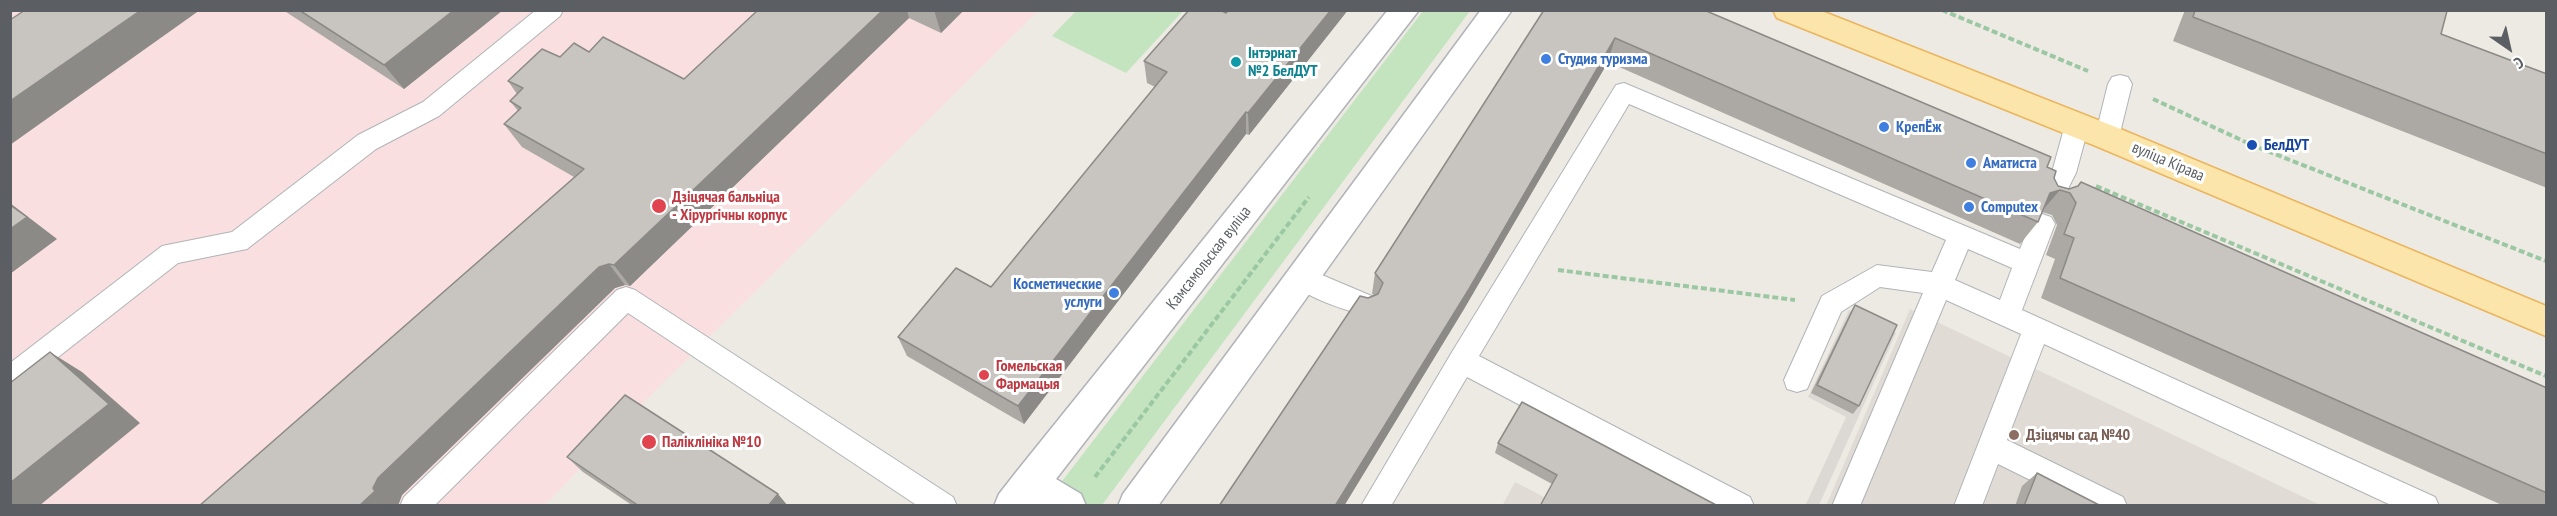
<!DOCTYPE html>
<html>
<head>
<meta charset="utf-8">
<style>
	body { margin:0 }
	#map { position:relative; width:2557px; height:516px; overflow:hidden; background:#edeae3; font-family:"PT Sans Narrow",sans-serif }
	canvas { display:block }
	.frame { position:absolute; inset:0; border:12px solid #5b5f63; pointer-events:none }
	.north { position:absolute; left:2479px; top:18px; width:60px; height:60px; -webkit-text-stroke:4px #fff; paint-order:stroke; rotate:146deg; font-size:16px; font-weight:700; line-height:24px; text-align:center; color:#5b5f63 }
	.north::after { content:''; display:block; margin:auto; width:21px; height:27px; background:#5b5f63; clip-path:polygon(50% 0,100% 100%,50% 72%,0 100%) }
</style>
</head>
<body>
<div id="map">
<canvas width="2557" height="516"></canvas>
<div class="frame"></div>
<div class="north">С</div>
</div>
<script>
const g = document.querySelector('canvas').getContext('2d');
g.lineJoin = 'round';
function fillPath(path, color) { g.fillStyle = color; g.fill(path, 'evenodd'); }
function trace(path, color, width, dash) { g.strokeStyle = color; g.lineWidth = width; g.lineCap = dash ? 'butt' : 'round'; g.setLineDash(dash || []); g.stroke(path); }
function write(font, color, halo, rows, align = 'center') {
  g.font = font + ' "PT Sans Narrow",sans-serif'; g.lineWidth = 6; g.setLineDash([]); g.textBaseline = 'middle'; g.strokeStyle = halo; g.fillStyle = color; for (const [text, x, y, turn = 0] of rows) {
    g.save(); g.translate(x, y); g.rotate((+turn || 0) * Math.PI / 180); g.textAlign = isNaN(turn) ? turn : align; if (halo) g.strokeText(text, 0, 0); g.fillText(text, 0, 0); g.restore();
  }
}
fillPath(new Path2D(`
	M 1849,310 L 1896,333 L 1819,505 L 1805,506 L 1846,417 L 1808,397 Z`), '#dcd9d5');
fillPath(new Path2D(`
	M 1910,309 L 2320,505 L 1826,506 Z
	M 1515,482 L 1559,505 L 1502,506 Z`), '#e0dbd4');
fillPath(new Path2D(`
	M 10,11 L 1038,11 L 662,384 L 544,506 L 11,505 Z`), '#fadfe0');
fillPath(new Path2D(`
	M 1076,11 L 1076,10 L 1183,11 L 1126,73 L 1052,36 Z
	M 1423,11 L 1470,11 L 1102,505 L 1043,506 Z`), '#c4e4c0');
const lane = new Path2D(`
	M 536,10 L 563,10 L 560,16 L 439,116 L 376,149 L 247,249 L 178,263 L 20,387 L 10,391 L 10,363 L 162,246 L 232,232 L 358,135 L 423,102 Z
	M 2120,75 L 2128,77 L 2132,84 L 2119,137 L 2116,144 L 2107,147 L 2098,144 L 2095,137 L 2108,84 L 2112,77 Z
	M 1624,83 L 2020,249 L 2033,217 L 2042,214 L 2051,217 L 2055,224 L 2022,310 L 2435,497 L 2439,506 L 2393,506 L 2044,344 L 2007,440 L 2123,497 L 2127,506 L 2083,506 L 1998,464 L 1982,506 L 1954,506 L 2021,334 L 1946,300 L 1860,506 L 1832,506 L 1923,293 L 1880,287 L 1841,312 L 1807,389 L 1797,392 L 1787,389 L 1784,380 L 1822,296 L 1877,265 L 1932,272 L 1946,240 L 1629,104 L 1479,356 L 1750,497 L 1754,506 L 1711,506 L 1467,377 L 1391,506 L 1361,506 L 1452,352 L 1616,85 ZM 1968,249 L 2012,268 L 2000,300 L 1955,280 Z
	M 2077,115 L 2085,118 L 2089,125 L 2076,173 L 2059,206 L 2050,209 L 2041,206 L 2038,199 L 2052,172 L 2065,125 L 2069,118 Z
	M 1303,267 L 1374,297 L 1378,305 L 1374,313 L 1365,316 C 1345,309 1299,297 1290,278 L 1294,270 Z
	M 626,287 L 635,290 L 953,497 L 957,506 L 918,506 L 628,313 L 434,506 L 400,506 L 404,497 L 617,290 Z`);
const secondary = new Path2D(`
	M 1388,10 L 1419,10 L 1056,479 L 1081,494 L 1086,506 L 994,506 L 999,494 L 1017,471 Z
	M 1481,10 L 1512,10 L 1158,506 L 1118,506 L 1123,494 Z`);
const primary = new Path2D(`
	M 1773,10 L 1819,10 L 2118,128 L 2546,306 L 2546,336 L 2096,146 L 1777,18 Z`);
trace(lane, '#b0b4b8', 2);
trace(secondary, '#b0b3b8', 3);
trace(primary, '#ebb55e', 3);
trace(new Path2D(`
	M 1704,10 L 1712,14
	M 1942,10 L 2088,71
	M 2153,99 L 2252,145 L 2546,261
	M 2096,186 L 2546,376
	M 1558,270 L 1795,300
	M 1095,477 L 1309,197`), '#9bc7a3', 4, [6, 3]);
fillPath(lane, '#fff');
fillPath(secondary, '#fff');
fillPath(primary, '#fbe5aa');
fillPath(new Path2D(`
	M 283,10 L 503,10 L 404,89 Z
	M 758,10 L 964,10 L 941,33 L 909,18 L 630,286 L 625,285 L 615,288 L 402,495 L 398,505 L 199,506 L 574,177 L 522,147 L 504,124 L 518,111 L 510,101 L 517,94 L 508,81 L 560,57 L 589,52 L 684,79 Z
	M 1229,10 L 1348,10 L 1249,135 L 1246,134 L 1024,424 L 907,356 L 898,337 L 991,287 L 1155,87 L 1147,83 L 1144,61 L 1226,13 Z
	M 1544,10 L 2047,167 L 2058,186 L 2547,388 L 2547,506 L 2504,506 L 2041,298 L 2055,259 L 2046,255 L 2057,225 L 2052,215 L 2042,212 L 2038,222 L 2020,244 L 1608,62 L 1464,309 L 1344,506 L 1219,506 L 1368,298 L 1374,295 L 1372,294 L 1375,273 Z
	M 2185,10 L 2447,11 L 2441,34 L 2547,74 L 2547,188 L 2173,41 Z
	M 1855,305 L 1859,406 L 1853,414 L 1811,393 L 1850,313 Z
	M 1498,443 L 1718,506 L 1552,484 L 1495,453 Z
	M 567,457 L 788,506 L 633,506 L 583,472 Z
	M 2037,473 L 2101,506 L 2015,506 L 2022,486 Z`), '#aca9a5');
fillPath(new Path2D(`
	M 141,10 L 200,10 L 10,145 L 10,101 Z
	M 454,10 L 503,10 L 404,89 L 384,65 Z
	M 883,10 L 907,10 L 909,18 L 630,286 L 614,265 Z
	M 934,10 L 964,10 L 941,33 Z
	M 1331,10 L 1348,10 L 1249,135 L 1248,113 Z
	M 1615,38 L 1608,62 L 1464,309 L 1344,506 L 1335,506 Z
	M 1246,112 L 1246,134 L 1024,424 L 1018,406 Z
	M 2060,190 L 2041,212 L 2050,193 Z
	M 10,203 L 57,239 L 10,274 Z
	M 609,264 L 625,285 L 615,288 L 402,495 L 398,506 L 359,506 L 373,488 L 378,478 L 599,267 Z
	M 50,352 L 82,372 L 140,423 L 39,506 L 10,506 L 10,483 Z
	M 778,494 L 788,506 L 768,506 Z`), '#8c8a86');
const building = new Path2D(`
	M 25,10 L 141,10 L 10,101 L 10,20 Z
	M 299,10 L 454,10 L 384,65 Z
	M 758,10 L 883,10 L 614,265 L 609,264 L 599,267 L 378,478 L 373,488 L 375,491 L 359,506 L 199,506 L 584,169 L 504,124 L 521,108 L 510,101 L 523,88 L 508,81 L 542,49 L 560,57 L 574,43 L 589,52 L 603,37 L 684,79 Z
	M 1189,10 L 1220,10 L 1226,13 L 1229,10 L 1331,10 L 1248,113 L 1246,112 L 1018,406 L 898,337 L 956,268 L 991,287 L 1167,72 L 1144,61 Z
	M 1544,10 L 1704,10 L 2051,157 L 2047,167 L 2056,171 L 2054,178 L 2058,186 L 2069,189 L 2078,186 L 2081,182 L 2547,388 L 2547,493 L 2060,278 L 2074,238 L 2064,234 L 2076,203 L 2070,193 L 2060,190 L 2050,193 L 2038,222 L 1615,38 L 1469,289 L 1335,506 L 1219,506 L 1360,296 L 1368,298 L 1378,294 L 1383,283 L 1375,273 Z
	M 2195,10 L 2447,11 L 2441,34 L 2547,74 L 2547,154 L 2193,17 Z
	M 10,205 L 27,217 L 10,229 Z
	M 1855,305 L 1897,325 L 1859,406 L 1817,385 Z
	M 50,352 L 109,404 L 10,483 L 10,383 Z
	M 625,395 L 778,494 L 768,506 L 639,506 L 567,457 Z
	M 1522,402 L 1718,506 L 1540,506 L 1557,475 L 1498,443 Z
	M 2037,473 L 2101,506 L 2024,506 Z`);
fillPath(building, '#c8c5c0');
trace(building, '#8c8a86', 1.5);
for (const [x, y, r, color] of [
	[1546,59,6,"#3f7fe0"],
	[1236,62,6,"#0f9aa8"],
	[1884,127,6,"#3f7fe0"],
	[2252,145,6,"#1a4fb4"],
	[1971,163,6,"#3f7fe0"],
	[659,206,8,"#e0444e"],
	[1969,207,6,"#3f7fe0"],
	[1114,293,6,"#3f7fe0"],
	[984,375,6,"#e0444e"],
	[2014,435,6,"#8d6e63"],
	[649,442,8,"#e0444e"]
]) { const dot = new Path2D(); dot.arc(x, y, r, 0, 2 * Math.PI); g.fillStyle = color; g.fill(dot); trace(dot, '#fff', 2); }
write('bold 16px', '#0d838f', '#fff', [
	["Інтэрнат",1248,53],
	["№2 БелДУТ",1248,71]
], 'left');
write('bold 16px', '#366cbe', '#fff', [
	["Студия туризма",1558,59],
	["КрепЁж",1896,127],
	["Аматиста",1983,163],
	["Computex",1981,207],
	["Косметические",1102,284,"right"],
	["услуги",1102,302,"right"]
], 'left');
write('bold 16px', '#164399', '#fff', [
	["БелДУТ",2264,145]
], 'left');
write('16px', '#5b5f63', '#fff', [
	["вуліца Кірава",2168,162,23],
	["Камсамольская вуліца",1209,258,-52]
]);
write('bold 16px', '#be3a42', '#fff', [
	["Дзіцячая бальніца",672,197],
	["- Хірургічны корпус",672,215],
	["Гомельская",996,366],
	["Фармацыя",996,384],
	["Паліклініка №10",662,442]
], 'left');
write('bold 16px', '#785e54', '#fff', [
	["Дзіцячы сад №40",2026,435]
], 'left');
</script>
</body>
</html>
